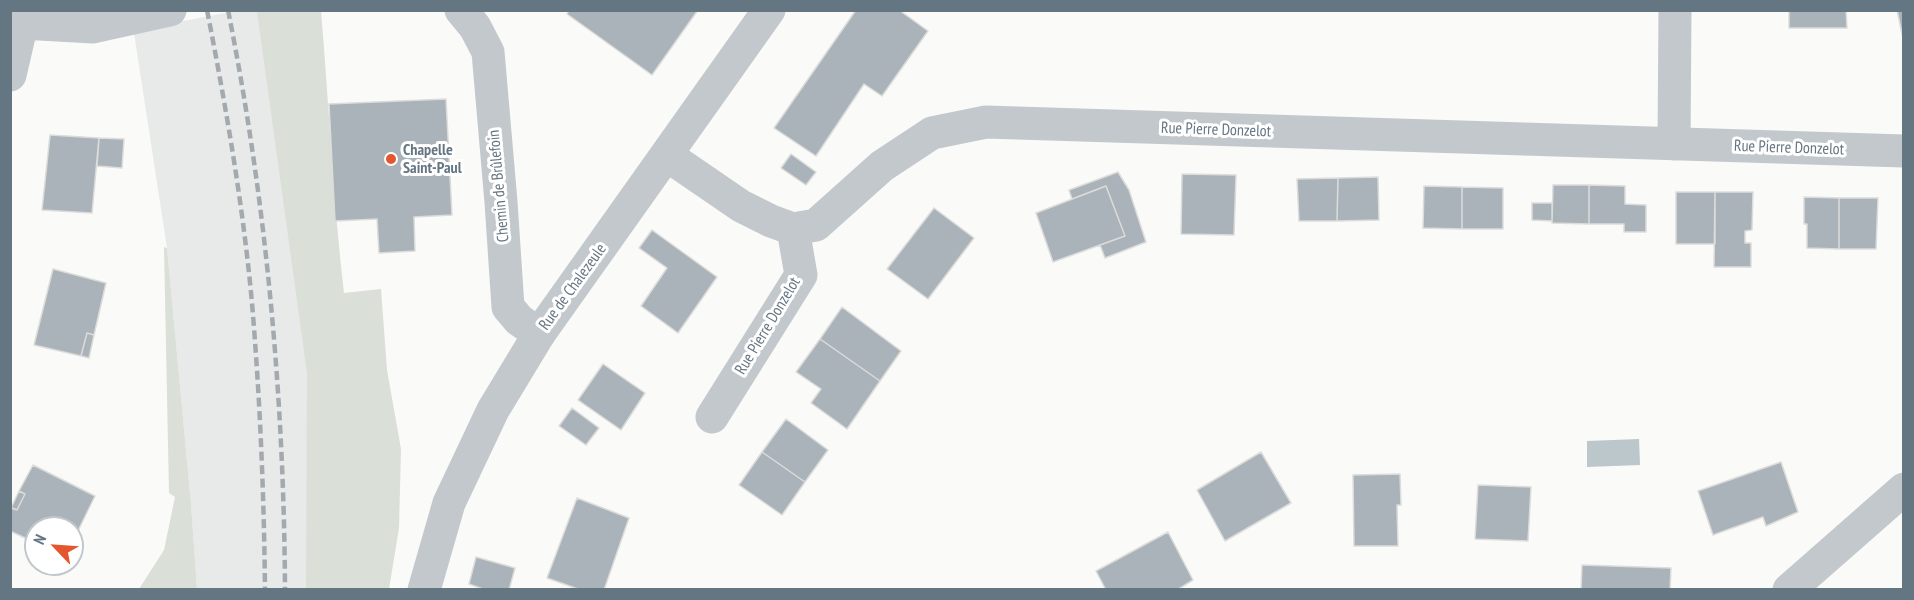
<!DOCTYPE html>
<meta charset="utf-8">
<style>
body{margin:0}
#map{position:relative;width:1914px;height:600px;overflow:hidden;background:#fafaf8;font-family:"PT Sans Narrow",sans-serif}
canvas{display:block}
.frame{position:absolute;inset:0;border:12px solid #657683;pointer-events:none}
.north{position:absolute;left:24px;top:516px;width:60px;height:60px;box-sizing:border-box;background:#fff;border:2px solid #c1c8cd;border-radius:50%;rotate:295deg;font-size:16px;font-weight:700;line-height:24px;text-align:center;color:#657683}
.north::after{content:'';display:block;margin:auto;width:21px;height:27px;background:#e4572e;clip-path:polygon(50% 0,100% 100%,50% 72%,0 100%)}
</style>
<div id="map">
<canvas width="1914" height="600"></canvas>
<div class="frame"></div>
<div class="north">N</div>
</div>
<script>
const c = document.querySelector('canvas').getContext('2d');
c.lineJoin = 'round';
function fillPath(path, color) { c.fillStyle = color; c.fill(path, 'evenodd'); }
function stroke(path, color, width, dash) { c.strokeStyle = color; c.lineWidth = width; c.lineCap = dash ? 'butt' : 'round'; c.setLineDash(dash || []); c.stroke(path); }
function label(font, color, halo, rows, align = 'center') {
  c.font = font + ' "PT Sans Narrow",sans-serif'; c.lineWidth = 6; c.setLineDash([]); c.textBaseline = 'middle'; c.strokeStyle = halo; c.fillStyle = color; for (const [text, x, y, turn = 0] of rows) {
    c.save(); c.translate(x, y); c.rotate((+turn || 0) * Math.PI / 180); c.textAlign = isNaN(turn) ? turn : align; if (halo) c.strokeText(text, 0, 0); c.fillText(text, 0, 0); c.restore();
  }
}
const built = new Path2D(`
 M 236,11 L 296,11 L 373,589 L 197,589 L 191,504 L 167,248 L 134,33 L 162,25 Z`);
const green = new Path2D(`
 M 261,10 L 321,11 C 329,105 333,199 344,293 L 381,289 L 387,370 L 401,449 L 399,528 L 389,589 L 306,589 L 307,373 L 257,11 Z
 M 164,247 L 167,248 L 191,504 L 197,589 L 139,589 L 164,550 L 175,497 L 169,493 Z`);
const water = new Path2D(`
 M 1639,439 L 1640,465 L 1587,467 L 1587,441 Z`);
const building = new Path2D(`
 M 569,10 L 698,10 L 652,75 L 567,14 Z
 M 856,10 L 899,10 L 928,31 L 882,96 L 864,84 L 816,156 L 774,128 Z
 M 1789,10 L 1846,10 L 1847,28 L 1789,28 Z
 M 1897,10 L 1904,10 L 1904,43 Z
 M 446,99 L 452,215 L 414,217 L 415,251 L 379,253 L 377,219 L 335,221 L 329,104 Z
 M 50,135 L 99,138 L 92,213 L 42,210 Z
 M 99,138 L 124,139 L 122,168 L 97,166 Z
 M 791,154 L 816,172 L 806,185 L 781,168 Z
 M 1118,172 L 1129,190 L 1146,242 L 1105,258 L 1100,245 L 1125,236 L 1106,186 L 1072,199 L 1069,190 Z
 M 1182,174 L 1236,175 L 1234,235 L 1181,234 Z
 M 1378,177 L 1379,220 L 1337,221 L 1338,178 Z
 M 1338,178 L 1337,221 L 1299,221 L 1297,179 Z
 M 1553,185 L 1589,185 L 1589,224 L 1552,223 Z
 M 1589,185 L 1625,186 L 1625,204 L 1646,205 L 1646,232 L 1624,232 L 1624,224 L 1589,224 Z
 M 1106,186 L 1125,236 L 1053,262 L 1036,213 Z
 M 1424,186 L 1462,187 L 1462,229 L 1423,228 Z
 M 1462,187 L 1503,188 L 1503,229 L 1462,229 Z
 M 1676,192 L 1715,192 L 1715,244 L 1676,244 Z
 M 1715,192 L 1753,192 L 1752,230 L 1745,231 L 1745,243 L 1751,243 L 1751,267 L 1714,267 Z
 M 1804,197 L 1839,198 L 1839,249 L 1807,248 L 1807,224 L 1804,224 Z
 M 1839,198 L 1878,198 L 1876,249 L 1839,249 Z
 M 1532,203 L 1552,203 L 1552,221 L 1532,220 Z
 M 934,208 L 974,238 L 928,299 L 887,269 Z
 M 652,230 L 717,277 L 678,333 L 641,306 L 667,268 L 639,248 Z
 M 53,269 L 106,283 L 94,335 L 87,333 L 81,356 L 34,345 Z
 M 842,307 L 901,351 L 880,381 L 820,339 Z
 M 87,333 L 94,335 L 89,358 L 81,356 Z
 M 820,339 L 880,381 L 847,429 L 811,403 L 821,389 L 796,372 Z
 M 603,364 L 645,393 L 621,430 L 578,400 Z
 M 572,408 L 599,428 L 586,445 L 559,426 Z
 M 786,419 L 828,450 L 805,482 L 762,452 Z
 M 762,452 L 805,482 L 782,515 L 739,485 Z
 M 1261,452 L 1291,503 L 1225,541 L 1197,490 Z
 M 1781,462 L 1798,512 L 1766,526 L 1763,517 L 1713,535 L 1698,491 Z
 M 33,465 L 95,496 L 72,543 L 72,528 L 36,528 L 36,543 L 10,531 L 10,507 L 17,510 L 25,494 L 19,491 Z
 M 1400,474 L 1401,505 L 1397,505 L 1398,546 L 1354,546 L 1353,475 Z
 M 1478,485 L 1531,487 L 1528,541 L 1475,539 Z
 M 19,491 L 25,494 L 17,510 L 11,508 Z
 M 577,498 L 629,518 L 604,590 L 581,590 L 547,578 Z
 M 1168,532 L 1193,580 L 1177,590 L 1106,590 L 1096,571 Z
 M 476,557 L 515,568 L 509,590 L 486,590 L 469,584 Z
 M 1582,565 L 1671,568 L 1670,590 L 1581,590 Z`);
const minor = new Path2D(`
 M 461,10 L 475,27 L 488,52 L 501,202 L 508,307 L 519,320 L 539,334
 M 22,23 L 93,27 L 170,10
 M 10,75 L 22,23 L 21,10
 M 1674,144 L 1675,10
 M 668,156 L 741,206 L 771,221 L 793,229 L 816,225 L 882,166 L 932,133 L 986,122 L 1904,151
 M 712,417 L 801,275 L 793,229
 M 1789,590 L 1904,489`);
const tertiary = new Path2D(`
 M 424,590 L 449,503 L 493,410 L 539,334 L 769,10`);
const rail = new Path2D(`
 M 207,10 C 226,107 243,205 252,303 C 260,398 264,494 265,590
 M 228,10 C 266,200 284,396 285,590`);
const markers = [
 [391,159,6,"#e4572e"]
];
const streetNames = [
 ["Rue Pierre Donzelot",1216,130,2],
 ["Rue Pierre Donzelot",1789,148,2],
 ["Chemin de Brûlefoin",499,186,-95],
 ["Rue de Chalezeule",573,287,-54],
 ["Rue Pierre Donzelot",768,326,-59]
];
const poiNames = [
 ["Chapelle",403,150],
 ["Saint-Paul",403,168]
];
fillPath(built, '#e8e9e9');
fillPath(green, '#dadfd7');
fillPath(water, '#bbc7cb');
fillPath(building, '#aab3b9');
stroke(building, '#dcdcda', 1.5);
stroke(minor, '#c3c8cc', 33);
stroke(tertiary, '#c3c8cc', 33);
stroke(rail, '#a2aab0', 4.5, [9, 4.5]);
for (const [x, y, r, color] of markers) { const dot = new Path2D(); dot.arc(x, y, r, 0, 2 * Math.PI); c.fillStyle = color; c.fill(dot); stroke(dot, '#fff', 2); }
label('16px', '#657683', '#fff', streetNames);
label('bold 16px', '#657683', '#fff', poiNames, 'left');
</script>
